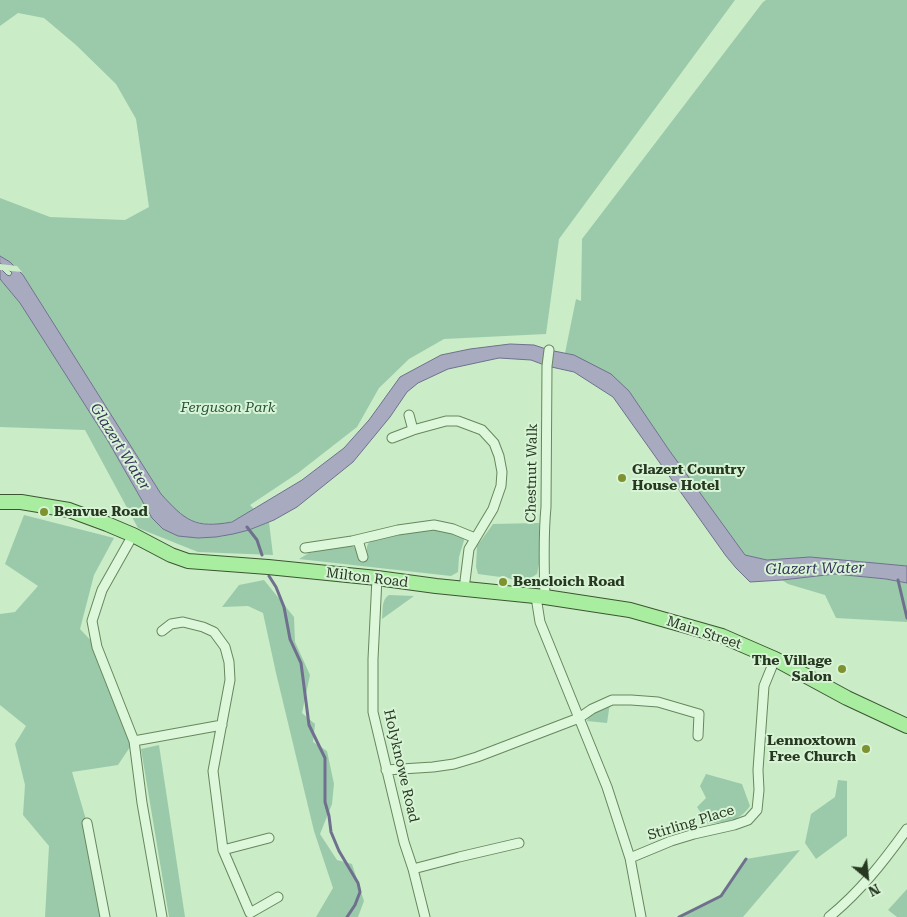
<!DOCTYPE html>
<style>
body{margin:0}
#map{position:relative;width:907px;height:917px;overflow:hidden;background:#caecc7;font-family:"Roboto Serif",serif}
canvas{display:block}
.north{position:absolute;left:842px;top:852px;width:50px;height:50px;-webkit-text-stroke:4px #d8f4d6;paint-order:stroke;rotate:152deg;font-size:14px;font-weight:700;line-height:20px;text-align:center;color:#273820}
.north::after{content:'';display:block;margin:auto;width:18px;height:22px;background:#273820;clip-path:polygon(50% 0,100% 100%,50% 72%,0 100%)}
</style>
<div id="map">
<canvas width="907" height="917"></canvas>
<div class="north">N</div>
</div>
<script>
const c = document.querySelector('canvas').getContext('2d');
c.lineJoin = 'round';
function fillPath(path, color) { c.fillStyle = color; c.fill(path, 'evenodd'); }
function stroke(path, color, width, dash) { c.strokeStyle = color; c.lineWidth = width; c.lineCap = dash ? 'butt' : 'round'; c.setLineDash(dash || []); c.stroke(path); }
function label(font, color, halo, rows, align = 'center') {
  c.font = font + ' "Roboto Serif",serif'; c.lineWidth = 4; c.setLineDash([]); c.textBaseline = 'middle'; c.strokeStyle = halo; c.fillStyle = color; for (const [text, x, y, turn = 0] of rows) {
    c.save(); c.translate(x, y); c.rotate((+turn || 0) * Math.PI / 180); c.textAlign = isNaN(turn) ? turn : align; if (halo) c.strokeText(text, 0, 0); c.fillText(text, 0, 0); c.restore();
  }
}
const green = new Path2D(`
 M 0,0 L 735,0 L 559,239 L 546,334 L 444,339 L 409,359 L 379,388 L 357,427 L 298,473 L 250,505 L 254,509 C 247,513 240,518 233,521 C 218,528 193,524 180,514 C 173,509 167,501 161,494 L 23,275 L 10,262 L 0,256 L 0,198 L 50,217 L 125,220 L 149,207 L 136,119 L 116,84 L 76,45 L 44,18 L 18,13 L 0,26 Z
 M 766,0 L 907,0 L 907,566 L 810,557 L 767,560 L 745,555 L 669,450 L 629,391 L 574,355 L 565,353 L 576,299 L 581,301 L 582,239 L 763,2 Z
 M 0,279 L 20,303 L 108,441 L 152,518 L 163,529 L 197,538 L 216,537 L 250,530 L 269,522 L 273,555 L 198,552 L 138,528 L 85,430 L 0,427 Z
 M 24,515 L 114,538 L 94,575 L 80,629 L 97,647 L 134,741 L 118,765 L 72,772 L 87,823 L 105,917 L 45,917 L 49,846 L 23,815 L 25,785 L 15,744 L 26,726 L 0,705 L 0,614 L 15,612 L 38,586 L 5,564 Z
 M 539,523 L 539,564 L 537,574 L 522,583 L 508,578 L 478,574 L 476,567 L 477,546 L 493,524 Z
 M 433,530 L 450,532 L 465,537 L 459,557 L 458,572 L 451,576 L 299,559 L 309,553 L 350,545 C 357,547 358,552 360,559 L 368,556 C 367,551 365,545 371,541 L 418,531 Z
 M 835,574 L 886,579 L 907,583 L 907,622 L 836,618 L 825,595 L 788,584 L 782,580 Z
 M 264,580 L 294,617 L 295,642 L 310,675 L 302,713 L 315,724 L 313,742 L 327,751 L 334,784 L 332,804 L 320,834 L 337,860 L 352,864 L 364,901 L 358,917 L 316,917 L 333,888 L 314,831 L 276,673 L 263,613 L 248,606 L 222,607 L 239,585 Z
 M 389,595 L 414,596 L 382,619 C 383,610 381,600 389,595 Z
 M 610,703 L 607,723 L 587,721 L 590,714 Z
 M 159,745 L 185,917 L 169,917 L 141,749 Z
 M 706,774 L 742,784 L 750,806 C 738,823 727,821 708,824 L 697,807 L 706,798 L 700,786 Z
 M 838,780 L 847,781 L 847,836 L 816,859 L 805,843 L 811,814 L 835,797 Z
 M 800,850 L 743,917 L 679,917 L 721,896 L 746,859 Z
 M 907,889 L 907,917 L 897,917 L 888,910 Z`);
const water = new Path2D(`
 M 0,256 L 10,262 L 23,275 L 161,494 C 185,520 194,529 232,522 L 302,480 L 344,448 L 369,420 L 400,377 L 441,355 L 470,349 L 510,344 L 534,345 L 549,350 L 574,355 L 611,374 L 629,391 L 669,450 L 745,555 L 767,560 L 810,557 L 907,566 L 907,583 L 886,579 L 835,574 L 782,580 L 750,582 L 736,568 L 726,556 L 613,397 L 574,372 L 547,366 L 531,360 L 499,358 L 448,369 L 418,383 L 407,392 L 390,417 L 353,462 L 297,507 L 274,520 L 249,530 L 233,534 L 216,537 L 198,538 L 178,536 L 163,529 L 152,518 L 108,441 L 20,303 L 0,279 L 0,268 L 7,275 L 10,276 L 12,273 L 10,271 L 0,263 Z`);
const pier = new Path2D(`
 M 0,264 L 17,266 L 22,272 L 0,270 Z`);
const stream = new Path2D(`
 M 247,527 L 257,540 L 262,555
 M 269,576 L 276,587 L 284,607 L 290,639 L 301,663 L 309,725 L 325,758 L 325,802 L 329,816 L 331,832 L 339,851 L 358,883 L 360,892 L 355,905 L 347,917
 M 898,580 L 907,618
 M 679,917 L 721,896 L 746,859`);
const street = new Path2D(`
 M 409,415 L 413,430
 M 392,438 L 413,430 L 446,421 L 458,421 L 482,430 L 494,443 L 499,456 L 502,472 L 501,486 L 493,509 L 469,549 L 464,589
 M 133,535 L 102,590 L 92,621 L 97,647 L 134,741 L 142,803 L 162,917
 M 358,540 L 363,557
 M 305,548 L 352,541 L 398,530 L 434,525 L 453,529 L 475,538
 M 377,578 L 373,659 L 373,712 L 404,842 L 413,869 L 425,917
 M 536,597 L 540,622 L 607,787 L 630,858 L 641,917
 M 545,597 C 544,567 543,537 546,507 L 547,366 L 549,350
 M 162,631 L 171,624 L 183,622 L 203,627 L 214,632 L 225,647 L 229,662 L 230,680 L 213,771 L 223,850 L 250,913 L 278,897
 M 134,741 L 222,725
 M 386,770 L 433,767 L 454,764 L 477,757 L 579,718 L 592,709 L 612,700 L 631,700 L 658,702 L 699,714 L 698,736
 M 87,823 L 105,917
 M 223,850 L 269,838
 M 630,858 L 671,841 L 694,834 L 734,825 L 748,820 L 757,810 L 759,790 L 758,770 L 764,686 L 775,659
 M 413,869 L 459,857 L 519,843
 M 829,917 C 860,892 884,861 907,829`);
const primary = new Path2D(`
 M 0,502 L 21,502 L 69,510 L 107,524 L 133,535 L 171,555 L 188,561 L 268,567 L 377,578 L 436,586 L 545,597 L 630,610 L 722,636 L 775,659 L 847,698 L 907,726`);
const markers = [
 [622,478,5,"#7e9230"],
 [44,512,5,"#7e9230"],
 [503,582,5,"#7e9230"],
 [842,669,5,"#7e9230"],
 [866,749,5,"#7e9230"]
];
const parkNames = [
 ["Ferguson Park",228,408]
];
const poiNames = [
 ["Glazert Country",632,470],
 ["House Hotel",632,486],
 ["Benvue Road",54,512],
 ["Bencloich Road",513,582],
 ["The Village",832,661,"right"],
 ["Salon",832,677,"right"],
 ["Lennoxtown",856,741,"right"],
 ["Free Church",856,757,"right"]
];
const streetNames = [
 ["Chestnut Walk",532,473,-89],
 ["Milton Road",367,578,7],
 ["Main Street",704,633,18],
 ["Holyknowe Road",401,766,77],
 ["Stirling Place",691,823,-17]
];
const waterNames = [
 ["Glazert Water",120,447,58],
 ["Glazert Water",815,569,-1]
];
fillPath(green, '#9bcaab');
fillPath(water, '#a8aac0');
stroke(water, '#6f708e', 1);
fillPath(pier, '#caecc7');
stroke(stream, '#6f708e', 3);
stroke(street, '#68875d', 11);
stroke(primary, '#3c5531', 16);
stroke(street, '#dcf7da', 9);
stroke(primary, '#a9eda1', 14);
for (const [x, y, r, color] of markers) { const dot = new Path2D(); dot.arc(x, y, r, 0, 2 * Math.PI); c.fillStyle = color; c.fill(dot); stroke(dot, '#d8f4d6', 2); }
label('italic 14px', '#28533c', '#d8f4d6', parkNames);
label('bold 14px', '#273820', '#d8f4d6', poiNames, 'left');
label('14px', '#273820', '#d8f4d6', streetNames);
label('italic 15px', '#363057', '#d8f4d6', waterNames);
</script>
